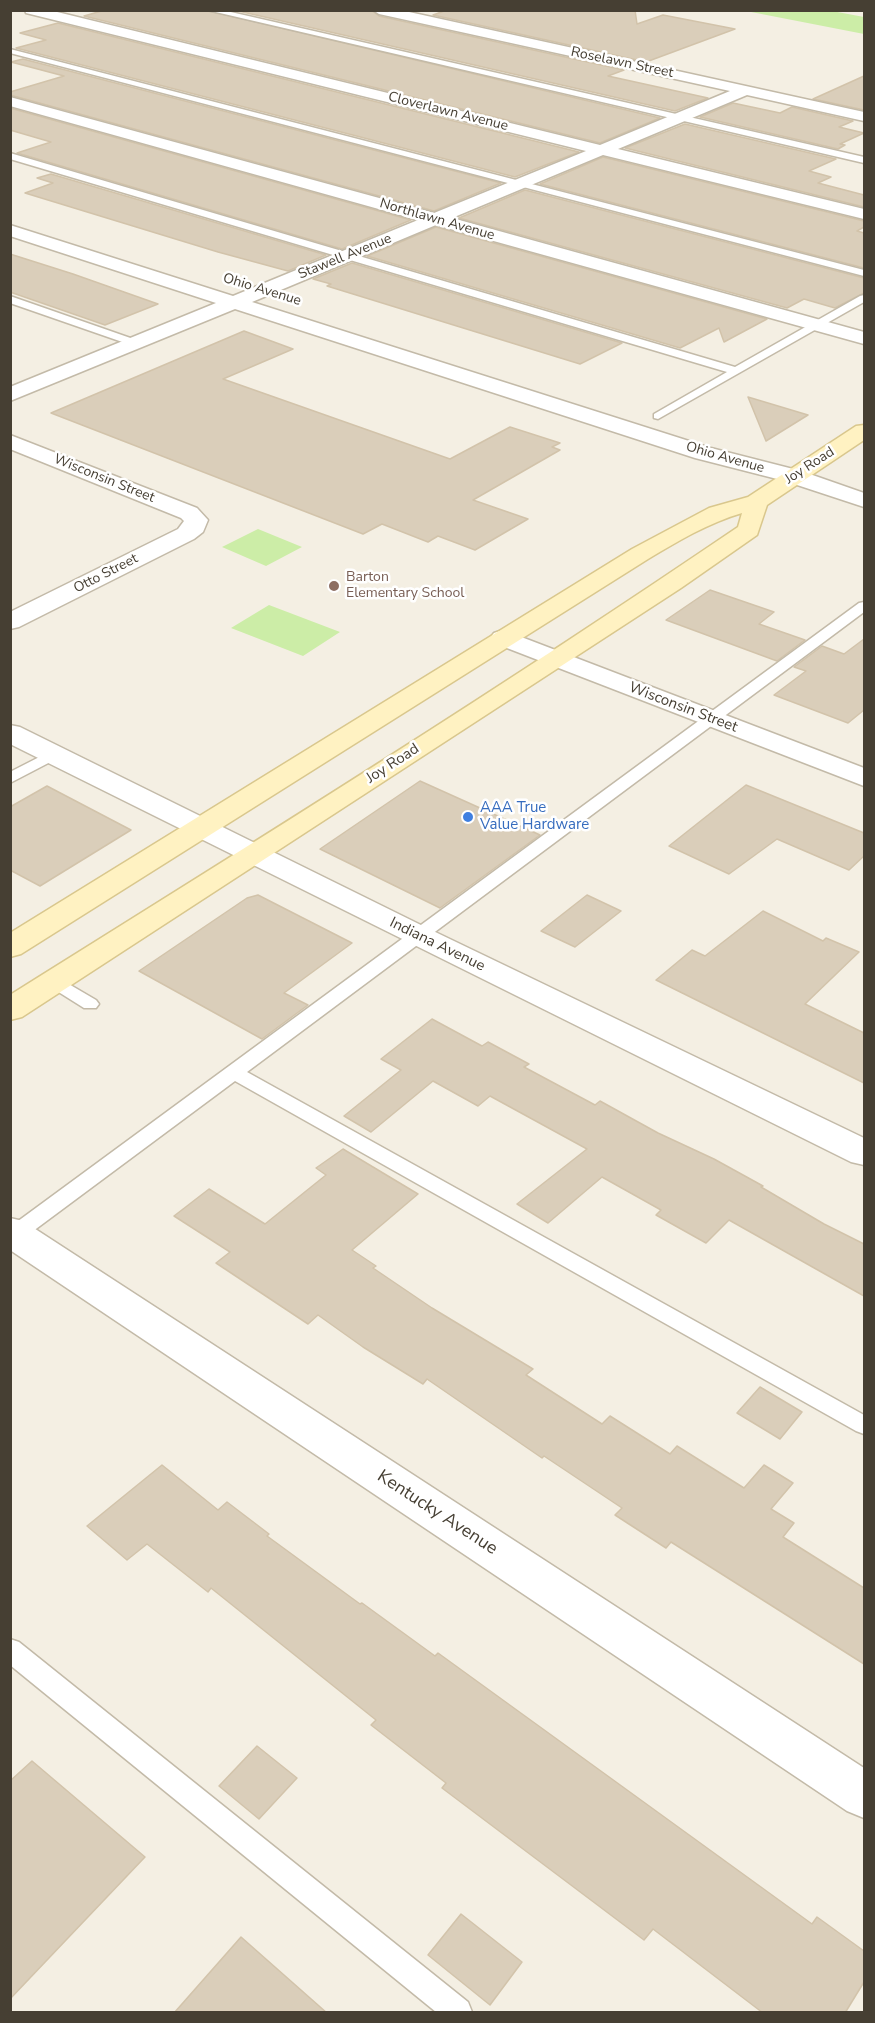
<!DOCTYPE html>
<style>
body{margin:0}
#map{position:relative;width:875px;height:2023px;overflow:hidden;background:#f4efe3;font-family:"Nunito Sans",sans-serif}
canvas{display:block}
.frame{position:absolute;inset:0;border:12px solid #463f33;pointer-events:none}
</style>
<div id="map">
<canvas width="875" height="2023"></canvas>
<div class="frame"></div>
</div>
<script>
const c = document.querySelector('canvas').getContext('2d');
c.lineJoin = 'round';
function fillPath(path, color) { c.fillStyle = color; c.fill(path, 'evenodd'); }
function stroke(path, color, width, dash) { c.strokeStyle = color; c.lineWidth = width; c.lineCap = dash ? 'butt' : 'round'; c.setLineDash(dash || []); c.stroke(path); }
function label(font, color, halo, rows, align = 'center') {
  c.font = font + ' "Nunito Sans",sans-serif'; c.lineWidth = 5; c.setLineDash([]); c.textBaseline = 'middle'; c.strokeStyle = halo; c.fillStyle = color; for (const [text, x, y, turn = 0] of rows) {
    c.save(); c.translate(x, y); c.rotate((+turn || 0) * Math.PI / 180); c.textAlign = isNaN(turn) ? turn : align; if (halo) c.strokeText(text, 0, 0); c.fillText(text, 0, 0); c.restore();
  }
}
const green = new Path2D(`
 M 746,11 L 832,11 L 864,17 L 864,34 Z
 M 258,529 L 302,547 L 266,566 L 222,547 Z
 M 269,605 L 340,632 L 303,656 L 231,628 Z`);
const building = new Path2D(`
 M 105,10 L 205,10 L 660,118 L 600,143 L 84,16 Z
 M 234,10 L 371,10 L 379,16 L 624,70 L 608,76 L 708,98 L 675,111 Z
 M 447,10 L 635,10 L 637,24 L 663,15 L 735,29 L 646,62 L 433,15 Z
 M 58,23 L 579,152 L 515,177 L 16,48 L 46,40 L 20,33 Z
 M 23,59 L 501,183 L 434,211 L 10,95 L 10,92 L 64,76 L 11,62 Z
 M 864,76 L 864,110 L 813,99 Z
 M 733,103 L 780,113 L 792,107 L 853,121 L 839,127 L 864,133 L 840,144 L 845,145 L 838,149 L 700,117 Z
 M 10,108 L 411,220 L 342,249 L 17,153 L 51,142 L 10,130 Z
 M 685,124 L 836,159 L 809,171 L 831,177 L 818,183 L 864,195 L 864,207 L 625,148 Z
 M 603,157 L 864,221 L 864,227 L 857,231 L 864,233 L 864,268 L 540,184 Z
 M 51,174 L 326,255 L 288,271 L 218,252 L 25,193 L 53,183 L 37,178 Z
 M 525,190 L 864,278 L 864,293 L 835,308 L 804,299 L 787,308 L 459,218 Z
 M 436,227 L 767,319 L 724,342 L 719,328 L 680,348 L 367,256 Z
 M 10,254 L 73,274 L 158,304 L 105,325 L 10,292 Z
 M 352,263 L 622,343 L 580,364 L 327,286 L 331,284 L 313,279 Z
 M 244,331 L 293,349 L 223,379 L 450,459 L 510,427 L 560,443 L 552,447 L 560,450 L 473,500 L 528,519 L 475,550 L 438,536 L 428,542 L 382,524 L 363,534 L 51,413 Z
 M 748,397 L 808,415 L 766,441 Z
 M 710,590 L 774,612 L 759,624 L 805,640 L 777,661 L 666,620 Z
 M 864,639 L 864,710 L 848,723 L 774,695 L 806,671 L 794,667 L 822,646 L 844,654 Z
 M 420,781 L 540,835 L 440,908 L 320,849 Z
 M 746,785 L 864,833 L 864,856 L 849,870 L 777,839 L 729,874 L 669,846 Z
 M 47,786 L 131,830 L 40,886 L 10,870 L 10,807 Z
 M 258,895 L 352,943 L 284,993 L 308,1005 L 262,1039 L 139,971 L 247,898 Z
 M 587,895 L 621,911 L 575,947 L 541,931 Z
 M 763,911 L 823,941 L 826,938 L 859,952 L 805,1004 L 864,1033 L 864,1083 L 656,980 L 692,950 L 705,956 Z
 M 432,1019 L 482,1046 L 488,1042 L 529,1064 L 524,1067 L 595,1105 L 600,1101 L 658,1133 L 714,1159 L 763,1186 L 761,1187 L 824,1224 L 864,1244 L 864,1296 L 729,1220 L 706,1243 L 656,1215 L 661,1210 L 602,1177 L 548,1223 L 517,1204 L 587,1149 L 490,1096 L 478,1106 L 433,1081 L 371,1132 L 344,1116 L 401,1070 L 381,1059 Z
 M 343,1149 L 418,1194 L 352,1250 L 376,1266 L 373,1268 L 432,1308 L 533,1369 L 526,1375 L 602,1424 L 610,1416 L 670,1454 L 677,1446 L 744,1488 L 764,1465 L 793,1483 L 771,1509 L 794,1523 L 783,1537 L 864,1588 L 864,1664 L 671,1542 L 666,1548 L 615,1515 L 622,1508 L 544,1456 L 542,1458 L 427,1379 L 423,1384 L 363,1347 L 318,1315 L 308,1324 L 216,1263 L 230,1252 L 174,1216 L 209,1189 L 265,1224 L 326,1175 L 316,1168 Z
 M 760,1387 L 802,1412 L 780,1439 L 737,1413 Z
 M 162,1465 L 218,1510 L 227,1502 L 269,1534 L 267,1536 L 360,1604 L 362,1603 L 435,1656 L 438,1653 L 812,1924 L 817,1917 L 864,1951 L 864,1982 L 845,2013 L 763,2013 L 653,1929 L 644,1940 L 442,1788 L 446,1783 L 371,1725 L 376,1720 L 211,1588 L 208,1592 L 147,1544 L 127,1560 L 87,1526 Z
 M 257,1746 L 297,1778 L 259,1819 L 219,1786 Z
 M 32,1761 L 145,1857 L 10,1999 L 10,1781 Z
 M 461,1914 L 522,1962 L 490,2005 L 428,1955 Z
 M 241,1937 L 327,2013 L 174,2013 Z`);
const lane = new Path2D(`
 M 207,10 L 222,10 L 864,157 L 864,163 Z
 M 10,49 L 864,270 L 864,276 L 10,53 Z
 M 10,153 L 735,367 L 860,296 L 864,295 L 864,302 L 658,419 L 654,418 L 654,414 L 727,372 L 10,159 Z
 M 10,296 L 139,341 L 140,343 L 139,345 L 131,345 L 10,303 Z
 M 864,602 L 864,612 L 247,1072 L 864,1415 L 864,1434 L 856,1431 L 235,1081 L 17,1243 L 10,1245 L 10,1227 L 859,603 Z
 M 53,750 L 58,752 L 61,755 L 58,758 L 10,783 L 10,772 Z
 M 55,976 L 96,1000 L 99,1004 L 96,1008 L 84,1008 L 49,986 L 46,982 L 49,978 Z
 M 10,1639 L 19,1642 L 468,2002 L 472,2012 L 436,2012 L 10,1665 Z`);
const street = new Path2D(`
 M 25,10 L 49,10 L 600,145 L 730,91 L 379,14 L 373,10 L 400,10 L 864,112 L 864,121 L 747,95 L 618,149 L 864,209 L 864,219 L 603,155 L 452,218 L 864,332 L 864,344 L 436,225 L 252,302 L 711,448 L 801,471 L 864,493 L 864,507 L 785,481 L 695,458 L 235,309 L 10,401 L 10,387 L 216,303 L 10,236 L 10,225 L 233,296 L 418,220 L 10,106 L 10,97 L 434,213 L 586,151 L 26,13 Z
 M 10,435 L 197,508 L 208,520 L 203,532 L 194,539 L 19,627 L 10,629 L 10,612 L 178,529 L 184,521 L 181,518 L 10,449 Z
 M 503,630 L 864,768 L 864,786 L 494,643 L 490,638 L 494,633 Z
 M 10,725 L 20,727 L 429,929 L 864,1138 L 864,1165 L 851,1162 L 10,744 Z
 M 10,1218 L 23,1221 L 864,1768 L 864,1818 L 847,1811 L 10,1250 Z`);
const secondary = new Path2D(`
 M 864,425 L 864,440 L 767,505 L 757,535 L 681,588 L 22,1017 L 10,1020 L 10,995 C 255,842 500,689 738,527 L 742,513 C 708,523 678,541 648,559 L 21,954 L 10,957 L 10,933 L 632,549 L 709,508 L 748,497 L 856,426 Z`);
const markers = [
 [334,586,6,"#8d6e63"],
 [468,817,6,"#3f7fe0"]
];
const farStreetnames = [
 ["Roselawn Street",622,63,12],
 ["Cloverlawn Avenue",448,112,14],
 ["Northlawn Avenue",437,220,16],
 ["Stawell Avenue",345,257,-22],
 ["Ohio Avenue",262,290,17],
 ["Ohio Avenue",725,458,16],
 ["Joy Road",810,466,-33],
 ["Wisconsin Street",104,479,22],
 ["Otto Street",106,574,-27]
];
const farEducationnames = [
 ["Barton",346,578],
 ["Elementary School",346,594]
];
const streetNames = [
 ["Wisconsin Street",683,708,21],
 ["Joy Road",393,764,-33],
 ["Indiana Avenue",437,945,26]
];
const shopNames = [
 ["AAA True",480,808],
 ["Value Hardware",480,825]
];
const nearStreetnames = [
 ["Kentucky Avenue",437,1513,33]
];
fillPath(green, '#cceda7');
fillPath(building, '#daceba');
stroke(building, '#d2c3aa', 1.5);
stroke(lane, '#c3baa8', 3);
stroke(street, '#c3baa8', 3);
stroke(secondary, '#d9c78d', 3);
fillPath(lane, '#fff');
fillPath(street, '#fff');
fillPath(secondary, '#fff2c2');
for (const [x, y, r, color] of markers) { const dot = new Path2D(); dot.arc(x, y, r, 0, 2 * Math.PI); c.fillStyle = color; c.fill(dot); stroke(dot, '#fff', 2); }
label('14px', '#463f33', '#fff', farStreetnames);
label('14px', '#785e54', '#fff', farEducationnames, 'left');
label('15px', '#463f33', '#fff', streetNames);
label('15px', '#366cbe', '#fff', shopNames, 'left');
label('18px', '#463f33', '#fff', nearStreetnames);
</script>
